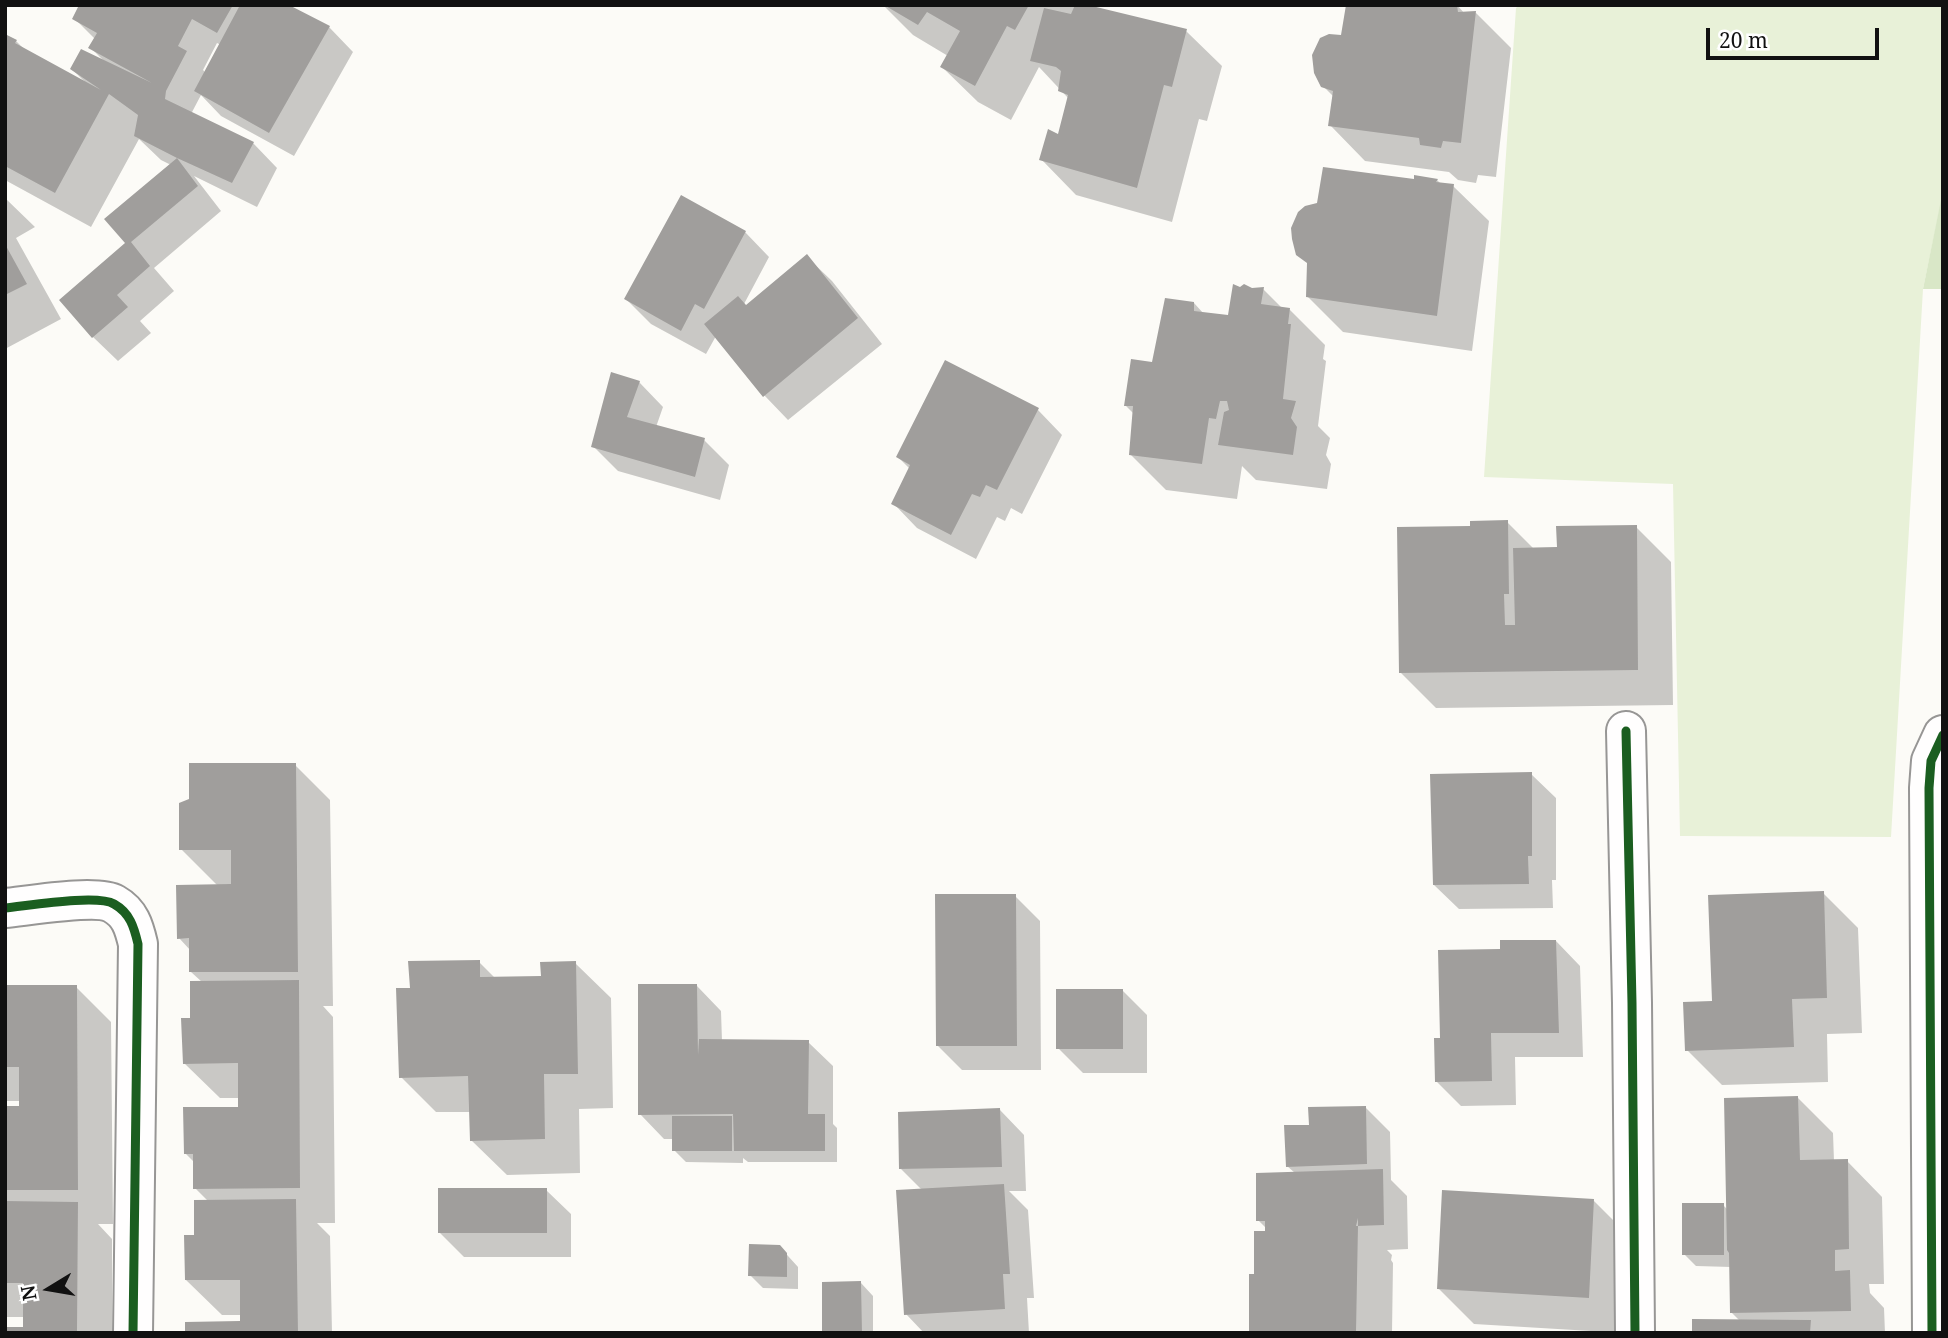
<!DOCTYPE html>
<style>
body{margin:0}
#map{position:relative;width:1948px;height:1338px;overflow:hidden;background:#fcfbf7;font-family:"Noto Serif",serif}
canvas{display:block}
.frame{position:absolute;inset:0;border:7px solid #111;pointer-events:none}
.north{position:absolute;left:14px;top:1254px;width:70px;height:70px;-webkit-text-stroke:5px #fff;paint-order:stroke;rotate:259deg;font-size:19px;font-weight:700;line-height:28px;text-align:center;color:#111}
.north::after{content:'';display:block;margin:auto;width:24px;height:32px;background:#111;clip-path:polygon(50% 0,100% 100%,50% 72%,0 100%)}
.scale{position:absolute;left:1706px;top:28px;width:173px;height:32px;box-sizing:border-box;border:4px solid #111;border-top:0;padding-left:9px;font-size:21px;line-height:24px;white-space:nowrap;color:#111;-webkit-text-stroke:5px #fff;paint-order:stroke}
</style>
<div id="map">
<canvas width="1948" height="1338"></canvas>
<div class="frame"></div>
<div class="north">N</div>
<div class="scale">20 m</div>
</div>
<script>
const c = document.querySelector('canvas').getContext('2d');
c.lineJoin = 'round';
function fillPath(path, color) { c.fillStyle = color; c.fill(path, 'evenodd'); }
function stroke(path, color, width, dash) { c.strokeStyle = color; c.lineWidth = width; c.lineCap = dash ? 'butt' : 'round'; c.setLineDash(dash || []); c.stroke(path); }
const green = new Path2D(`
 M 1519,5 L 1943,5 L 1943,193 L 1923,289 L 1891,837 L 1680,836 L 1673,484 L 1484,477 L 1516,8 Z`);
const forest = new Path2D(`
 M 1943,193 L 1943,289 L 1923,289 L 1942,195 Z`);
const shadow = new Path2D(`
 M 81,5 L 286,5 L 329,27 L 353,52 L 294,156 L 221,116 L 201,95 L 191,114 L 253,143 L 277,168 L 257,207 L 194,176 L 221,211 L 154,268 L 174,291 L 140,321 L 151,333 L 118,361 L 93,337 L 62,300 L 128,243 L 171,165 L 161,160 L 139,139 L 91,227 L 5,180 L 5,36 L 16,41 L 24,49 L 85,82 L 72,69 L 104,61 L 91,48 L 95,39 L 74,18 ZM 217,43 L 221,45 L 206,73 L 203,70 Z
 M 883,5 L 1083,5 L 1186,31 L 1222,66 L 1207,121 L 1199,119 L 1172,222 L 1076,195 L 1041,159 L 1059,137 L 1069,99 L 1039,67 L 1011,120 L 978,102 L 942,67 L 948,56 L 913,35 Z
 M 1457,5 L 1465,14 L 1476,13 L 1511,48 L 1496,177 L 1478,175 L 1476,183 L 1458,180 L 1449,172 L 1365,161 L 1330,125 L 1334,97 L 1323,86 L 1343,37 Z
 M 1437,180 L 1441,184 L 1453,186 L 1489,221 L 1472,351 L 1343,332 L 1307,296 L 1308,264 L 1416,181 Z
 M 5,198 L 35,227 L 16,238 L 61,319 L 5,349 Z
 M 745,232 L 769,257 L 744,304 L 746,306 L 807,257 L 832,281 L 882,344 L 788,420 L 764,395 L 716,336 L 706,354 L 651,324 L 626,299 Z
 M 1263,289 L 1282,308 L 1289,309 L 1325,345 L 1323,359 L 1326,361 L 1318,426 L 1330,438 L 1326,455 L 1331,464 L 1327,489 L 1256,480 L 1242,466 L 1237,499 L 1166,490 L 1131,455 L 1134,414 L 1126,406 L 1194,303 L 1204,314 L 1230,316 L 1252,290 Z
 M 639,382 L 663,407 L 656,427 L 704,440 L 729,465 L 720,500 L 618,471 L 593,446 Z
 M 1038,410 L 1062,435 L 1022,514 L 1011,508 L 1005,521 L 997,517 L 976,559 L 917,528 L 893,503 L 910,469 L 898,457 Z
 M 1507,522 L 1535,550 L 1559,549 L 1636,527 L 1671,562 L 1673,705 L 1436,708 L 1401,673 L 1472,528 Z
 M 295,765 L 330,800 L 333,1006 L 323,1006 L 333,1017 L 335,1223 L 317,1223 L 330,1236 L 332,1333 L 187,1333 L 242,1323 L 242,1315 L 222,1315 L 186,1280 L 196,1237 L 209,1202 L 195,1188 L 195,1163 L 185,1153 L 239,1108 L 240,1098 L 220,1098 L 184,1063 L 192,1020 L 202,982 L 191,972 L 191,951 L 179,938 L 218,886 L 181,849 Z
 M 1531,774 L 1556,798 L 1556,880 L 1552,880 L 1553,908 L 1459,909 L 1434,885 Z
 M 1823,893 L 1858,928 L 1862,1033 L 1827,1034 L 1828,1082 L 1722,1085 L 1687,1050 L 1713,1003 Z
 M 1015,896 L 1040,921 L 1041,1070 L 962,1070 L 937,1045 Z
 M 1556,941 L 1580,966 L 1583,1057 L 1515,1057 L 1516,1105 L 1461,1106 L 1436,1081 L 1442,1040 L 1501,951 Z
 M 479,962 L 496,979 L 543,978 L 575,963 L 611,998 L 613,1108 L 579,1109 L 580,1173 L 507,1175 L 471,1140 L 470,1112 L 436,1112 L 401,1077 L 411,990 Z
 M 697,986 L 721,1011 L 722,1041 L 808,1042 L 833,1066 L 833,1124 L 837,1128 L 837,1162 L 748,1162 L 743,1158 L 743,1163 L 686,1162 L 674,1150 L 674,1139 L 664,1139 L 640,1114 Z
 M 5,987 L 76,987 L 111,1022 L 113,1224 L 98,1224 L 112,1239 L 112,1333 L 5,1333 L 25,1329 L 25,1317 L 5,1317 L 5,1108 L 21,1108 L 21,1101 L 5,1101 Z
 M 1123,991 L 1147,1015 L 1147,1073 L 1083,1073 L 1058,1048 Z
 M 1798,1098 L 1833,1133 L 1834,1161 L 1847,1161 L 1882,1197 L 1884,1284 L 1869,1284 L 1870,1293 L 1884,1308 L 1885,1333 L 1694,1333 L 1740,1321 L 1732,1313 L 1731,1267 L 1696,1266 L 1684,1254 L 1723,1205 L 1728,1210 Z
 M 1366,1108 L 1390,1132 L 1391,1180 L 1407,1196 L 1408,1249 L 1387,1250 L 1392,1255 L 1391,1260 L 1393,1263 L 1392,1333 L 1251,1333 L 1256,1276 L 1267,1233 L 1267,1229 L 1258,1220 L 1295,1173 L 1287,1166 L 1310,1126 Z
 M 1000,1110 L 1024,1135 L 1026,1191 L 1009,1191 L 1028,1210 L 1034,1298 L 1027,1298 L 1029,1333 L 924,1333 L 906,1314 L 923,1191 L 901,1169 Z
 M 546,1190 L 571,1214 L 571,1257 L 464,1257 L 439,1232 Z
 M 1593,1200 L 1629,1236 L 1624,1333 L 1474,1324 L 1439,1289 Z
 M 779,1246 L 798,1267 L 798,1289 L 763,1288 L 750,1275 Z
 M 861,1283 L 873,1296 L 873,1333 L 824,1333 Z`);
const building = new Path2D(`
 M 79,5 L 233,5 L 217,33 L 192,19 L 178,46 L 187,51 L 166,91 L 165,99 L 254,142 L 232,183 L 177,158 L 198,186 L 131,242 L 150,266 L 117,295 L 128,307 L 92,338 L 59,300 L 125,243 L 104,219 L 177,158 L 134,136 L 138,115 L 109,94 L 55,193 L 5,166 L 5,34 L 17,40 L 15,43 L 101,90 L 70,69 L 81,49 L 152,83 L 88,48 L 97,33 L 72,19 Z
 M 240,5 L 289,5 L 330,26 L 269,133 L 194,91 Z
 M 884,5 L 1029,5 L 1015,30 L 1007,26 L 975,86 L 940,67 L 960,31 L 927,12 L 918,25 Z
 M 1075,5 L 1088,5 L 1187,29 L 1172,87 L 1164,85 L 1137,188 L 1039,160 L 1048,129 L 1058,134 L 1068,95 L 1058,91 L 1061,71 L 1056,67 L 1030,61 L 1044,8 L 1071,14 Z
 M 1346,5 L 1423,5 L 1438,7 L 1439,5 L 1457,5 L 1458,12 L 1476,11 L 1461,143 L 1443,141 L 1441,148 L 1420,145 L 1419,138 L 1328,126 L 1333,91 L 1321,87 L 1314,73 L 1312,55 L 1320,38 L 1329,34 L 1341,35 Z
 M 1323,167 L 1414,179 L 1414,175 L 1438,179 L 1436,182 L 1454,184 L 1437,316 L 1306,297 L 1307,263 L 1296,255 L 1292,239 L 1291,228 L 1298,212 L 1305,206 L 1317,203 Z
 M 681,195 L 746,231 L 704,309 L 695,304 L 681,331 L 624,299 Z
 M 5,244 L 27,284 L 5,295 Z
 M 807,254 L 858,318 L 763,397 L 704,324 L 738,296 L 746,305 Z
 M 1233,284 L 1240,287 L 1244,284 L 1252,288 L 1264,287 L 1261,304 L 1290,308 L 1288,324 L 1291,324 L 1283,399 L 1296,401 L 1291,418 L 1297,427 L 1293,455 L 1218,445 L 1224,412 L 1229,410 L 1227,401 L 1220,401 L 1216,419 L 1209,418 L 1202,464 L 1129,455 L 1133,406 L 1124,406 L 1131,359 L 1152,362 L 1165,298 L 1194,302 L 1194,311 L 1228,315 Z
 M 945,360 L 1039,408 L 997,490 L 986,485 L 980,497 L 972,494 L 951,535 L 891,504 L 910,465 L 896,457 Z
 M 611,372 L 640,381 L 627,417 L 705,438 L 695,477 L 591,447 Z
 M 1508,520 L 1509,594 L 1504,594 L 1505,625 L 1515,625 L 1513,548 L 1557,547 L 1556,526 L 1637,525 L 1638,670 L 1399,673 L 1397,527 L 1470,526 L 1470,521 Z
 M 189,763 L 296,763 L 298,972 L 189,972 L 189,938 L 177,939 L 176,885 L 231,884 L 231,850 L 179,850 L 179,803 L 189,799 Z
 M 1532,772 L 1532,856 L 1528,856 L 1529,884 L 1433,885 L 1430,774 Z
 M 1824,891 L 1827,998 L 1792,999 L 1794,1047 L 1685,1051 L 1683,1002 L 1712,1001 L 1708,895 Z
 M 935,894 L 1016,894 L 1017,1046 L 936,1046 Z
 M 1500,940 L 1556,940 L 1559,1033 L 1491,1033 L 1492,1081 L 1435,1082 L 1434,1038 L 1440,1038 L 1438,950 L 1500,949 Z
 M 480,960 L 480,977 L 541,976 L 540,962 L 576,961 L 578,1074 L 544,1074 L 545,1139 L 470,1141 L 468,1076 L 399,1078 L 396,988 L 410,988 L 408,961 Z
 M 299,980 L 300,1188 L 193,1189 L 193,1154 L 184,1154 L 183,1107 L 238,1107 L 238,1063 L 183,1064 L 181,1018 L 190,1018 L 190,981 Z
 M 638,984 L 697,984 L 698,1055 L 699,1039 L 809,1040 L 808,1114 L 825,1114 L 825,1151 L 734,1151 L 733,1114 L 638,1115 Z
 M 5,985 L 77,985 L 78,1190 L 5,1190 L 5,1106 L 19,1106 L 19,1067 L 5,1067 Z
 M 1056,989 L 1123,989 L 1123,1049 L 1056,1049 Z
 M 1798,1096 L 1800,1160 L 1848,1159 L 1849,1249 L 1835,1250 L 1835,1271 L 1850,1270 L 1851,1311 L 1730,1313 L 1729,1253 L 1727,1250 L 1724,1098 Z
 M 1366,1106 L 1367,1164 L 1286,1167 L 1284,1125 L 1309,1125 L 1308,1107 Z
 M 1000,1108 L 1002,1167 L 899,1169 L 898,1112 Z
 M 672,1116 L 732,1116 L 732,1151 L 672,1151 Z
 M 1383,1169 L 1384,1225 L 1358,1226 L 1358,1218 L 1356,1226 L 1358,1226 L 1356,1333 L 1249,1333 L 1249,1274 L 1254,1274 L 1254,1231 L 1265,1231 L 1265,1221 L 1256,1221 L 1256,1173 Z
 M 1004,1184 L 1010,1274 L 1003,1274 L 1005,1309 L 904,1315 L 896,1190 Z
 M 438,1188 L 547,1188 L 547,1233 L 438,1233 Z
 M 1442,1190 L 1594,1199 L 1589,1298 L 1437,1289 Z
 M 296,1199 L 298,1333 L 185,1333 L 185,1322 L 240,1321 L 240,1280 L 185,1280 L 184,1235 L 194,1235 L 194,1200 Z
 M 5,1201 L 78,1202 L 77,1333 L 5,1333 L 5,1327 L 23,1327 L 23,1283 L 5,1283 Z
 M 1682,1203 L 1724,1203 L 1724,1255 L 1682,1255 Z
 M 749,1244 L 780,1245 L 787,1253 L 787,1277 L 748,1276 Z
 M 861,1281 L 862,1333 L 822,1333 L 822,1282 Z
 M 1692,1319 L 1811,1320 L 1810,1333 L 1692,1333 Z`);
const street = new Path2D(`
 M 1626,731 L 1632,1003 L 1635,1333
 M 5,908 C 27,906 97,894 114,904 C 130,913 134,927 138,944 L 133,1333
 M 1932,1333 L 1929,788 L 1931,761 L 1943,735`);
const cycleway = new Path2D(`
 M 1626,731 L 1632,1003 L 1635,1333
 M 5,908 C 27,906 97,894 114,904 C 130,913 134,927 138,944 L 133,1333
 M 1932,1333 L 1929,788 L 1931,761 L 1943,735`);
fillPath(green, '#e8f1d8');
fillPath(forest, '#d9e7c7');
fillPath(shadow, '#0003');
fillPath(building, '#a09e9c');
stroke(street, '#979695', 42);
stroke(street, '#fffefe', 38);
stroke(cycleway, '#1b5e20', 9);
</script>
